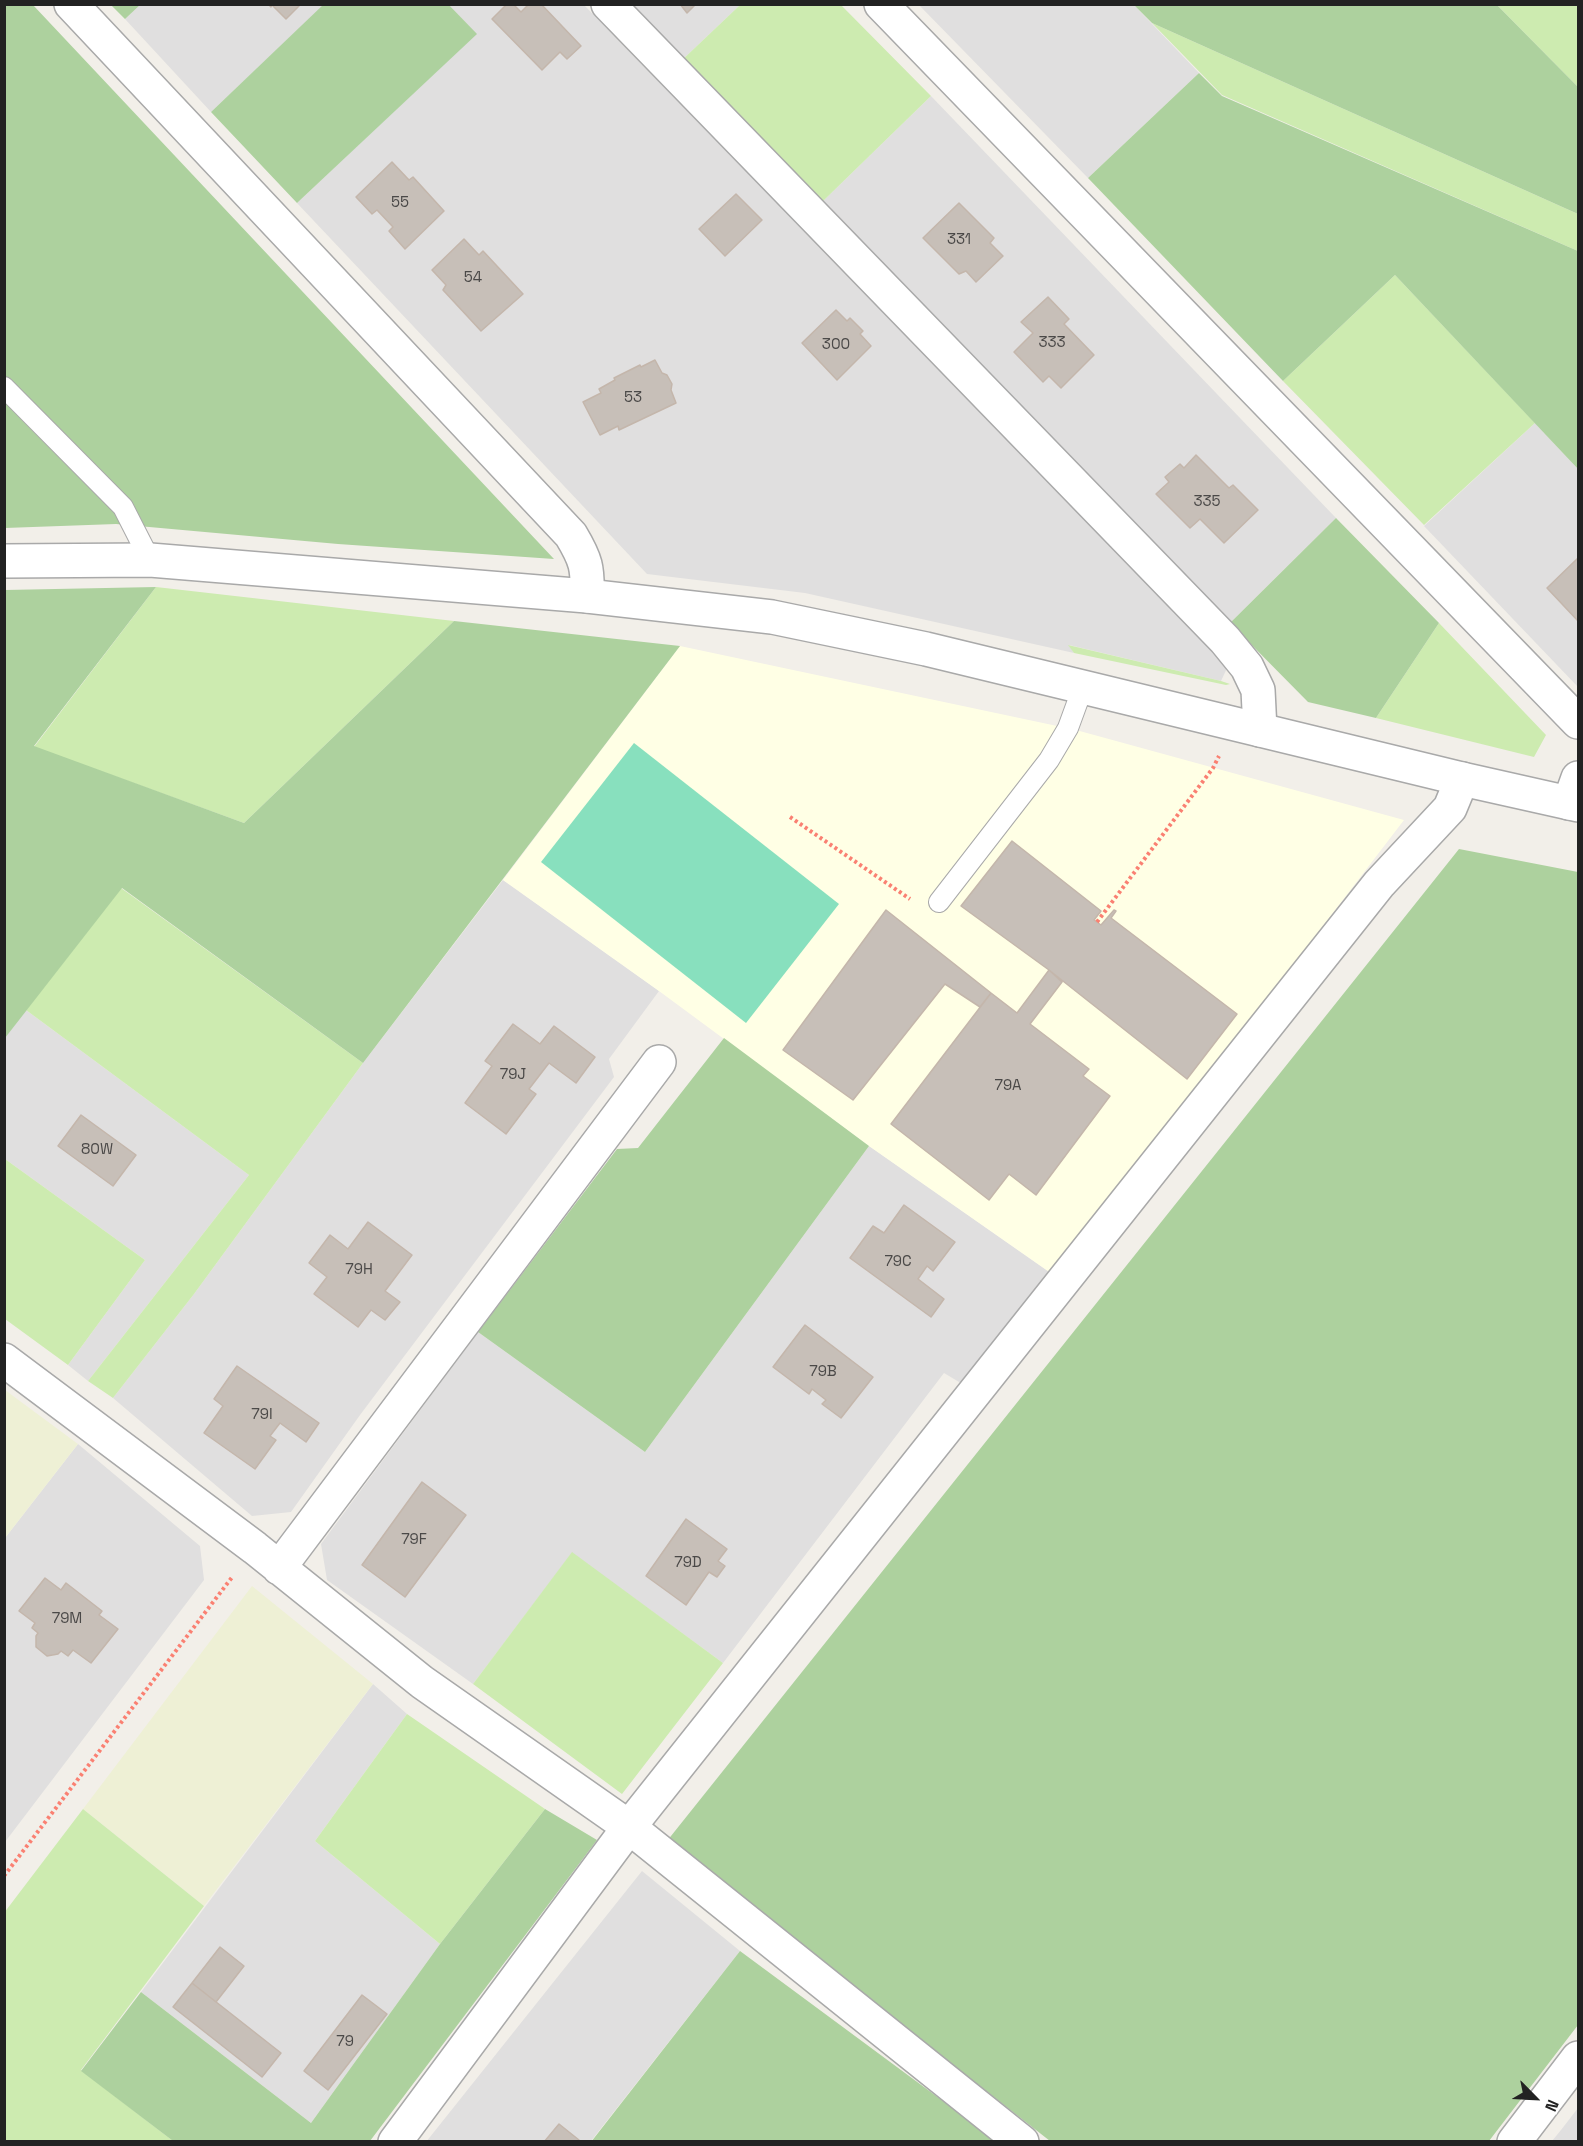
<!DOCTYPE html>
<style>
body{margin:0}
#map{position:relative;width:1583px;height:2146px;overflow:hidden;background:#f2efe9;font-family:"Space Grotesk",sans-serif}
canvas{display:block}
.frame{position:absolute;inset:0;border:6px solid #222;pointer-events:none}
.north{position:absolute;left:1505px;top:2068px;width:60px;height:60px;-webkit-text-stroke:4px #fff;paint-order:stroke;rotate:114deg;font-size:16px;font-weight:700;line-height:24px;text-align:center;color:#222}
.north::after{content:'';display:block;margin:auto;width:21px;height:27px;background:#222;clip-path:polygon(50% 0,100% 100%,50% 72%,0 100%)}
</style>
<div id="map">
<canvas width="1583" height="2146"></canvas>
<div class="frame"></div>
<div class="north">N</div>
</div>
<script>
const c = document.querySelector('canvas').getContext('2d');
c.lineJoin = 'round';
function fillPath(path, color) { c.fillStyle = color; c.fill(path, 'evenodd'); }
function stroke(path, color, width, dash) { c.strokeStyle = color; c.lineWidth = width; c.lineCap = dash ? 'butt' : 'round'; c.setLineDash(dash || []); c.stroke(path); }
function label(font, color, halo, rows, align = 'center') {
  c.font = font + ' "Space Grotesk",sans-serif'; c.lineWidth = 6; c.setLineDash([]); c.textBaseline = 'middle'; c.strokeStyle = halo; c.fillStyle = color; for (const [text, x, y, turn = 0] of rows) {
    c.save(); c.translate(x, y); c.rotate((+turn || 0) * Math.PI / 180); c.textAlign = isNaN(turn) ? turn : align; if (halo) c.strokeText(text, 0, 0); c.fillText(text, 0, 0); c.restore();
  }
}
const residential = new Path2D(`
 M 140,5 L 324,5 L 211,112 L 125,19 Z
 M 449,5 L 584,5 L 1228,666 L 1221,681 L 1069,645 L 1074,653 L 805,593 L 647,574 L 297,203 L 476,34 Z
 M 626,5 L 740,5 L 680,62 Z
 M 919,5 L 1134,5 L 1199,73 L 1088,178 Z
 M 931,96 L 1336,518 L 1230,623 L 820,204 Z
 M 1535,423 L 1578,469 L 1578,687 L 1424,526 Z
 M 503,880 L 659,991 L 609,1059 L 614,1077 L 360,1415 L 291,1512 L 252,1516 L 113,1398 L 194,1294 L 363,1063 Z
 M 26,1010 L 249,1175 L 88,1381 L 68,1365 L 145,1260 L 5,1159 L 4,1038 Z
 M 869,1146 L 1055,1276 L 969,1388 L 944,1373 L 723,1663 L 572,1553 L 473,1684 L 327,1580 L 321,1544 L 478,1332 L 645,1452 Z
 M 78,1444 L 200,1546 L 204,1580 L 5,1842 L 5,1538 Z
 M 373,1684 L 407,1714 L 315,1841 L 440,1944 L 311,2123 L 141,1992 Z
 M 642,1871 L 740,1951 L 591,2141 L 426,2142 Z
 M 1578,2108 L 1578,2141 L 1552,2141 L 1561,2130 Z`);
const education = new Path2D(`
 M 680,646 L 1076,730 L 1404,820 L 1055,1276 L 869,1146 L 659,991 L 503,880 Z`);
const farmland = new Path2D(`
 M 5,1390 L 78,1444 L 5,1538 Z
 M 252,1586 L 373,1684 L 204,1906 L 83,1809 Z`);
const grass = new Path2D(`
 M 740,5 L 841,5 L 931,96 L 820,204 L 680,62 Z
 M 1497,5 L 1578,5 L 1578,87 Z
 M 1152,23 L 1578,214 L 1578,251 L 1222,95 Z
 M 1395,275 L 1535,423 L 1424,525 L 1283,381 Z
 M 156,587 L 454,621 L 244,823 L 34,747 Z
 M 1439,623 L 1546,735 L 1534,757 L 1376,718 Z
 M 1068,645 L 1221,681 L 1230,684 L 1226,685 L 1074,653 Z
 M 121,888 L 363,1063 L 194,1294 L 113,1398 L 88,1381 L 249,1175 L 26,1010 Z
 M 5,1159 L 145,1260 L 68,1365 L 5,1319 Z
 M 572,1552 L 723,1663 L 622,1794 L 473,1684 Z
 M 407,1714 L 545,1809 L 440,1944 L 315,1841 Z
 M 83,1809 L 204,1906 L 81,2070 L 173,2141 L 5,2141 L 4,1913 Z`);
const forest = new Path2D(`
 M 324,4 L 449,5 L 477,34 L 297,203 L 211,112 Z
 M 4,5 L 33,5 L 554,559 L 338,544 L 116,524 L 5,528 Z
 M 111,5 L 140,5 L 125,19 Z
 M 1134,5 L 1497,5 L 1578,87 L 1578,214 L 1152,23 Z
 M 1199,73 L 1222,96 L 1578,251 L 1578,469 L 1395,275 L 1283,381 L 1088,178 Z
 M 1336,518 L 1439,623 L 1376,718 L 1308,702 L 1230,623 Z
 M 156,587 L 34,746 L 244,823 L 454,621 L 680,646 L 363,1063 L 122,888 L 5,1038 L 5,590 Z
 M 1459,849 L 1578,872 L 1578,2025 L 1489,2141 L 1050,2141 L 667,1841 Z
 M 724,1038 L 869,1146 L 645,1452 L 478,1332 L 617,1149 L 638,1148 Z
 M 545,1809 L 597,1840 L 370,2141 L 173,2141 L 81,2071 L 141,1992 L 311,2123 L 440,1944 Z
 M 740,1951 L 997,2141 L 591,2142 Z`);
const pitch = new Path2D(`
 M 634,743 L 839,904 L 746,1023 L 541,862 Z`);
const building = new Path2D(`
 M 268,4 L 301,4 L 286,19 L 272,5 L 271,7 Z
 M 507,4 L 513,4 L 521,12 L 529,4 L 541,4 L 581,46 L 567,59 L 560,52 L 542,70 L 492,19 Z
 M 680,4 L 696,4 L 687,13 Z
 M 392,162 L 409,180 L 413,177 L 444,211 L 405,249 L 389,231 L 393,227 L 377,210 L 372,214 L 356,197 Z
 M 736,194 L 762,220 L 725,256 L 699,229 Z
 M 959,203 L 994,238 L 990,243 L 1003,256 L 976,282 L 966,271 L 959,274 L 923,238 Z
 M 464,239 L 479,255 L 483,251 L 523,294 L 481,331 L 443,290 L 446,285 L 432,270 Z
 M 1048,297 L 1069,319 L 1064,324 L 1094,355 L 1061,388 L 1049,376 L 1043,382 L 1014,352 L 1033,333 L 1021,322 Z
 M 836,310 L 847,321 L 850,318 L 863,331 L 860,334 L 871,346 L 837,380 L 802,343 Z
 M 655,360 L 662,373 L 667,375 L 672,384 L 671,390 L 676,403 L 619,430 L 618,426 L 600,435 L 583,402 L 601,393 L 599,389 L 615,380 L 614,378 L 640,365 L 641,367 Z
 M 1196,455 L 1229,488 L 1233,485 L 1258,510 L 1224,543 L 1200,519 L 1190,528 L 1156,494 L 1169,482 L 1165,477 L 1180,464 L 1184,468 Z
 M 1578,558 L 1578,621 L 1547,588 Z
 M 1012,841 L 1101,911 L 1094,920 L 1101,925 L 1114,910 L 1116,911 L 1111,918 L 1237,1014 L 1187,1079 L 1049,970 L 961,906 Z
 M 886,910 L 991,993 L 980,1007 L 945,984 L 853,1100 L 783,1050 Z
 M 1049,970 L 1062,982 L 1030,1024 L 1089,1069 L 1083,1076 L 1110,1096 L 1036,1195 L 1009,1174 L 989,1200 L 891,1124 L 991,993 L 1017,1013 Z
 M 513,1024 L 540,1044 L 554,1026 L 595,1057 L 576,1083 L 549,1063 L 529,1089 L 536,1094 L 506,1134 L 465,1103 L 492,1066 L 485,1061 Z
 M 81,1115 L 136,1155 L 113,1186 L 58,1146 Z
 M 904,1205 L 955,1242 L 933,1271 L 927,1266 L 918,1279 L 944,1299 L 931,1317 L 850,1258 L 873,1226 L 884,1233 Z
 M 368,1222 L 412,1255 L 385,1291 L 400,1302 L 385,1320 L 371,1310 L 358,1327 L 314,1294 L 327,1277 L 309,1263 L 330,1235 L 348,1249 Z
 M 805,1325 L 873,1377 L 841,1418 L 822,1404 L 826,1400 L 812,1389 L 809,1394 L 773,1367 Z
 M 237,1366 L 319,1423 L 306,1442 L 280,1423 L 270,1436 L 276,1440 L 255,1469 L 204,1433 L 223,1406 L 214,1399 Z
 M 422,1482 L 466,1515 L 405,1597 L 362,1565 Z
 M 686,1519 L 727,1549 L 718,1561 L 725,1566 L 717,1577 L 709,1572 L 686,1605 L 646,1576 Z
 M 45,1578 L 61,1590 L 66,1583 L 102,1611 L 99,1615 L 118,1629 L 91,1663 L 73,1650 L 68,1656 L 61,1651 L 58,1654 L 47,1656 L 36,1647 L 36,1636 L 38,1633 L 32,1628 L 35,1623 L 19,1611 Z
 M 220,1947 L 244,1966 L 216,2002 L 192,1983 Z
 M 192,1983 L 281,2053 L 262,2077 L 173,2007 Z
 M 362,1995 L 387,2014 L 328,2090 L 304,2071 Z
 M 559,2124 L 579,2140 L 577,2142 L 544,2142 Z`);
const path = new Path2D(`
 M 790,817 L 910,899
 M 1097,922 L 1213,768 L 1219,756
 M 4,1876 L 233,1576`);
const service = new Path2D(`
 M 4,387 L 123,507 L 150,560
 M 939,902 L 1049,760 L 1068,728 L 1083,687`);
const minor = new Path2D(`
 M 71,4 L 571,535 C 586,560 588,568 587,596
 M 608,4 L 1225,640 L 1247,667 L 1258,690 L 1260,730
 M 881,4 L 1578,722
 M 1569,803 L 1578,778
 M 4,1360 L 255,1548 L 422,1682 L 629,1827 L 1022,2142
 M 279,1568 L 659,1062
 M 395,2142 L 629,1827 L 1379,884 L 1450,808 L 1462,779
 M 1514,2142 L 1578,2058`);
const tertiary = new Path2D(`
 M 4,561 L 150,560 L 587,596 L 772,617 L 926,649 L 1462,779 L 1578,805`);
const numberNames = [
 ["55",400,203],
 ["331",959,240],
 ["54",473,278],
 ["333",1052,343],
 ["300",836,345],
 ["53",633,398],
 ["335",1207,502],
 ["79J",513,1075],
 ["79A",1008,1086],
 ["80W",97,1150],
 ["79C",898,1262],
 ["79H",359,1270],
 ["79B",823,1372],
 ["79I",262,1415],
 ["79F",414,1540],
 ["79D",688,1563],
 ["79M",67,1619],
 ["79",345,2042]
];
fillPath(residential, '#e0dfdf');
fillPath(education, '#ffffe5');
fillPath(farmland, '#eef0d5');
fillPath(grass, '#cdebb0');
fillPath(forest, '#add19e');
fillPath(pitch, '#88e0be');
fillPath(building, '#c7bfb8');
stroke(building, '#c4b6ab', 1.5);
stroke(service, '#a9a9a9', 22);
stroke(minor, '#a9a9a9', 36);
stroke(tertiary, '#a9a9a9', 36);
stroke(path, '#fa8072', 4, [3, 3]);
stroke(service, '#fff', 20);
stroke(minor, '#fff', 33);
stroke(tertiary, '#fff', 33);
label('15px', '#4b4948', null, numberNames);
</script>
